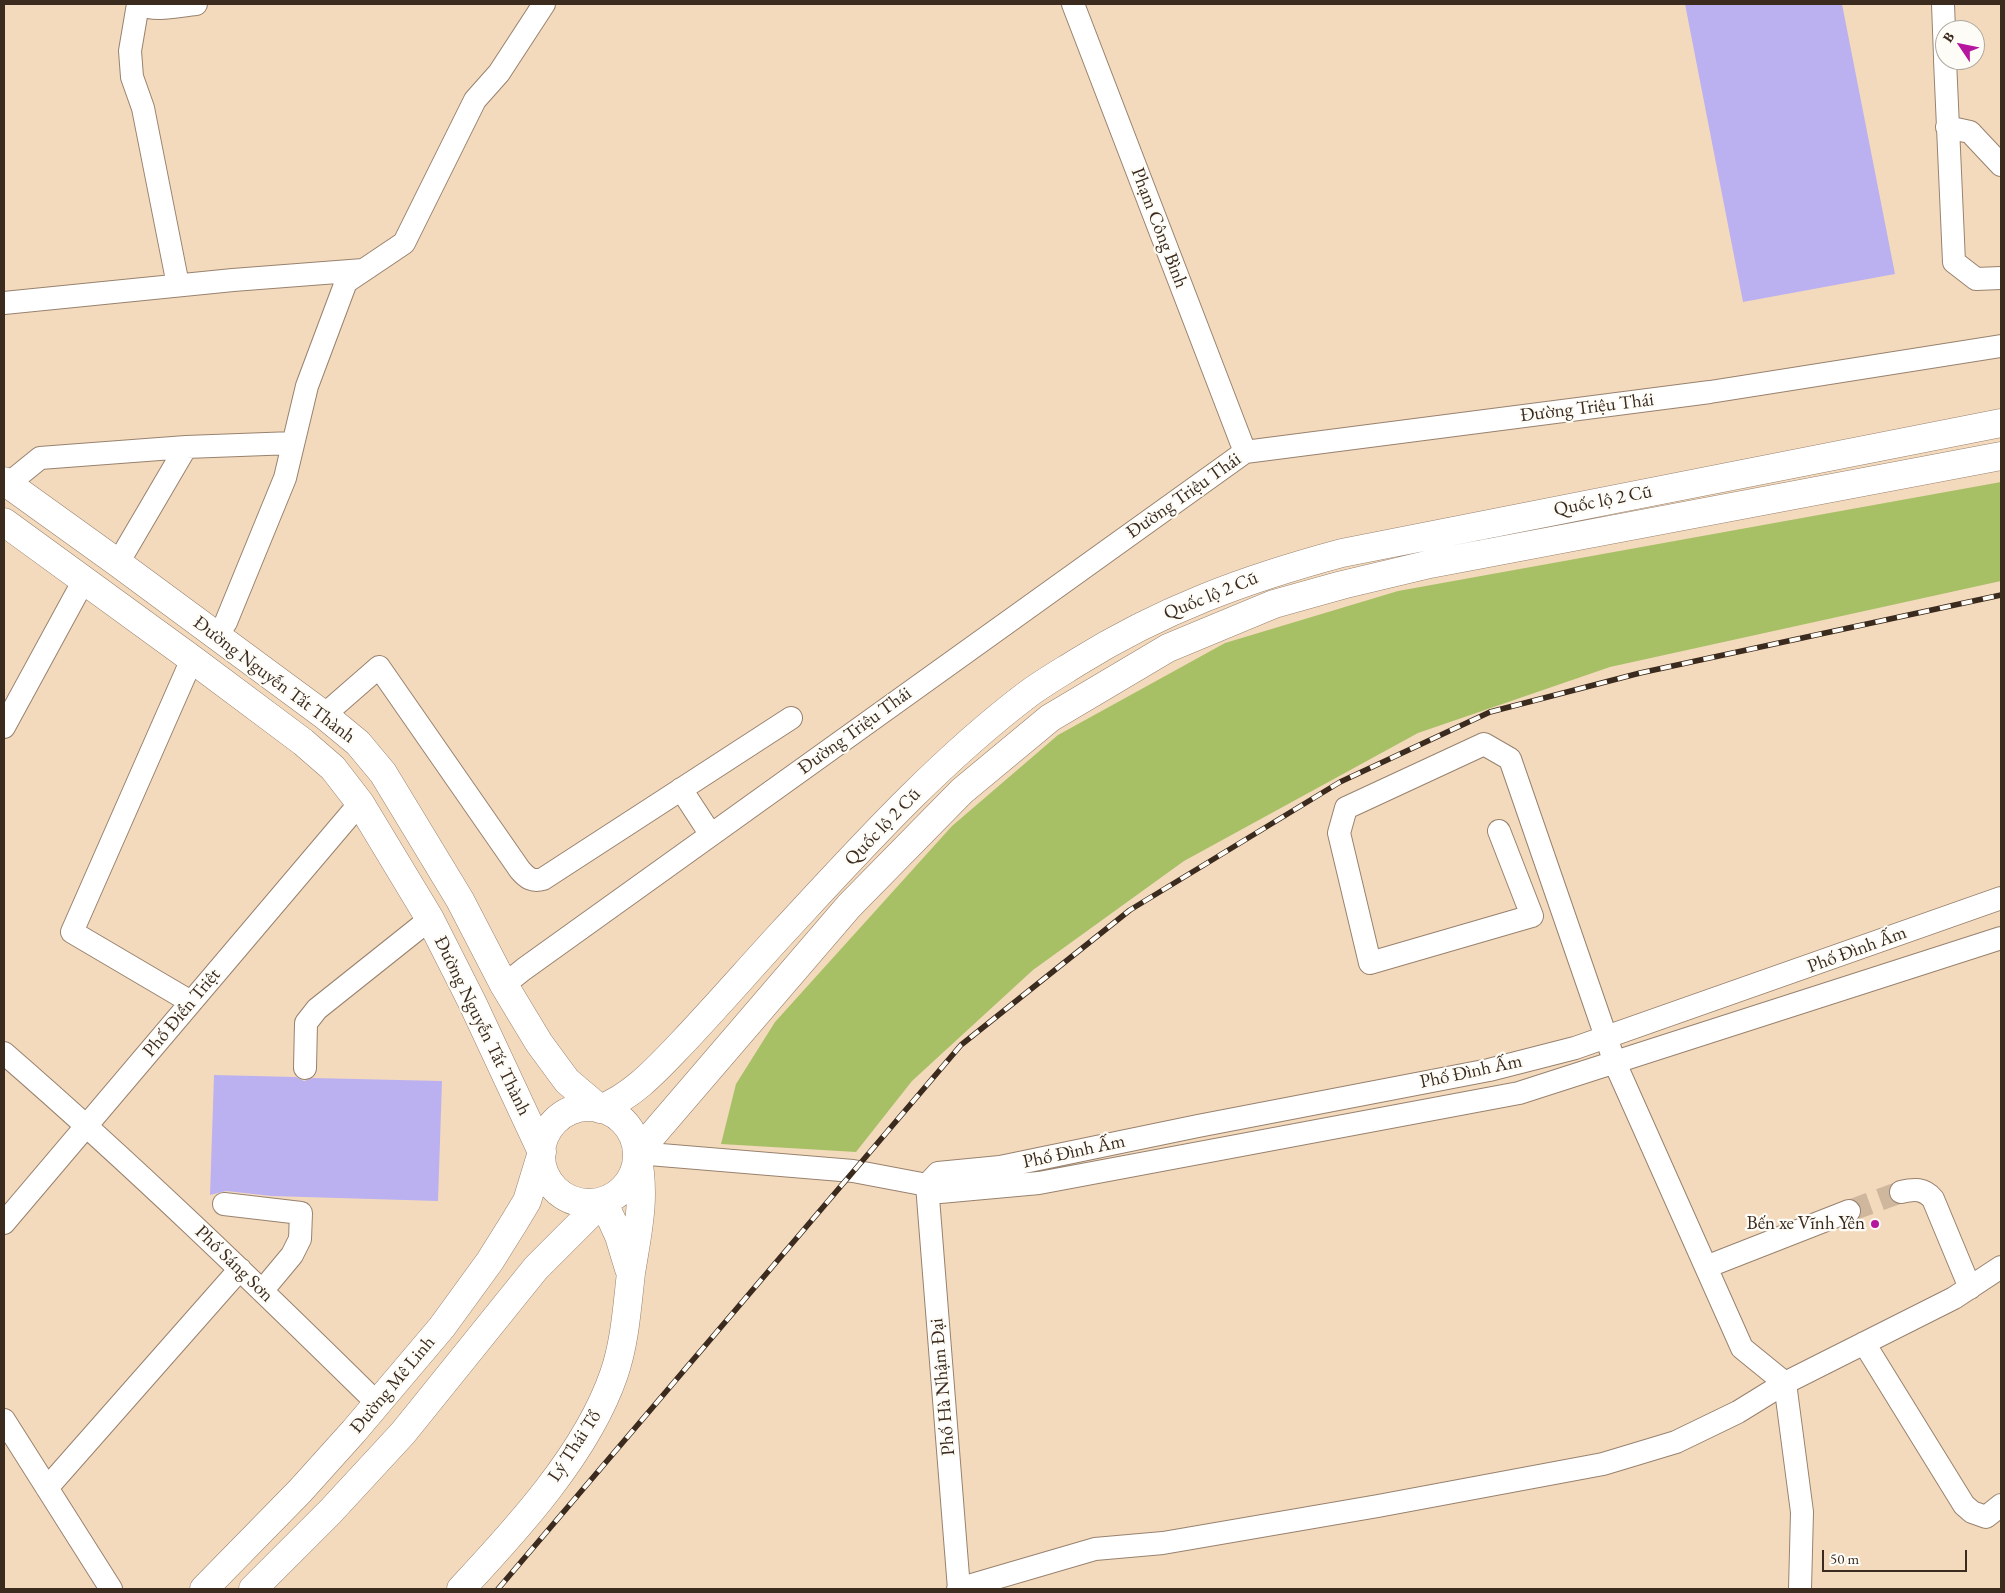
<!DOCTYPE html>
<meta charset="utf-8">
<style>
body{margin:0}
#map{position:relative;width:2005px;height:1593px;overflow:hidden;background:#f4dabd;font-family:"EB Garamond",serif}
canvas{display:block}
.frame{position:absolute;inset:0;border:5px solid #3b2a1e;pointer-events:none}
.north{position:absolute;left:1935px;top:20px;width:50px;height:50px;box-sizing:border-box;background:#fdfcf7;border:1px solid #afa8a0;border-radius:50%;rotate:304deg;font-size:14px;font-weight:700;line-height:20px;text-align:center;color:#3b2a1e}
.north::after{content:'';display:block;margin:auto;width:18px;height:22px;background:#b5179e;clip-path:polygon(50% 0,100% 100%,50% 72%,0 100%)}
.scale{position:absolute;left:1822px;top:1550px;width:145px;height:22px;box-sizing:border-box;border:2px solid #3b2a1e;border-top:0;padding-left:6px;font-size:15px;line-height:18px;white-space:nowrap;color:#3b2a1e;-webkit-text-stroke:4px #fdfcf7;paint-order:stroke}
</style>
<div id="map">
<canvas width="2005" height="1593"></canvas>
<div class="frame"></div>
<div class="north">B</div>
<div class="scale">50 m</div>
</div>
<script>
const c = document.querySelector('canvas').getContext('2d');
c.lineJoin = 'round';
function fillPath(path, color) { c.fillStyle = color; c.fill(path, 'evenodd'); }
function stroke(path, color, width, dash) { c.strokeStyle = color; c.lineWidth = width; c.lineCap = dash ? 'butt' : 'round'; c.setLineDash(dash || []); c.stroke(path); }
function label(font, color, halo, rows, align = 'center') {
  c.font = font + ' "EB Garamond",serif'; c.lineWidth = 4.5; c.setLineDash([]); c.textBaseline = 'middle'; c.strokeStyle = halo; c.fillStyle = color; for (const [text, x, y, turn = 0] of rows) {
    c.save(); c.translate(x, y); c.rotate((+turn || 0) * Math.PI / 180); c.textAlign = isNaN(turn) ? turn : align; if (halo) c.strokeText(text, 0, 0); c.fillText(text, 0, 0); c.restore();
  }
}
const green = new Path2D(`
 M 2001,482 L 2001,581 L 1610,667 L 1418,733 L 1184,861 L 1033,970 L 912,1081 L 856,1152 L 721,1144 L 736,1084 L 775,1022 L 952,826 L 1058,735 L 1225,643 L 1398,591 Z`);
const building = new Path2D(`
 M 1685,4 L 1842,4 L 1895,274 L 1743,302 Z
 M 214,1075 L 296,1077 L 304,1081 L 313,1078 L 442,1081 L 438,1201 L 271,1196 L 226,1191 L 210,1195 Z`);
const minorTunnel = new Path2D(`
 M 1849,1211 L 1901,1192`);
const minor = new Path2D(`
 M 138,4 L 130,51 L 132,77 L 143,108 L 178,285
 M 138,4 C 156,12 177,6 196,4
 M 1073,4 L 1245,452
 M 1943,4 L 1945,57
 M 1945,60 L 1954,262 L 1976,279 L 2001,278
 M 1947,127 L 1970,132 L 2001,165
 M 4,303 L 233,280 L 363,270
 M 186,447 L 293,443
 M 8,484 L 40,458 L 186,447 L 118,563
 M 217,636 L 226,622 L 285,478 L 307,386 L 346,282 L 404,243 L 475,100 L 499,73 L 544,4
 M 324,715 L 379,667 L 520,870 C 527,878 532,882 543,879 L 791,718
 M 4,727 L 84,580
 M 681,789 L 711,835
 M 1499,831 L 1532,916 L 1370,963 L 1339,833 L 1346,808 L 1484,744 L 1510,759 L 1615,1063 L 1742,1348 L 1785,1383 L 1802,1512 L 1800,1589
 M 504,985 L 524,969 L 1245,452 L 1710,392 L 2001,346
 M 191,1002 L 72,932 L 192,659
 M 4,1053 C 133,1165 256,1284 378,1404
 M 305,1068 L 306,1023 L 317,1009 L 430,919
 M 637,1153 L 853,1171 L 927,1185 L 940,1192 L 1039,1183 L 1519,1093 L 2001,938
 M 927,1185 L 938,1173 L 1000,1167 L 1198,1126 L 1489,1070 L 1575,1048 L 2001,898
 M 927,1185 L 959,1589
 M 1901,1192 C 1914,1189 1924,1188 1933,1199 L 1970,1288
 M 224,1204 L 301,1213 L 300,1239 L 292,1255 L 262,1291
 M 4,1223 L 360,803
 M 1706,1267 L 1849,1211
 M 1864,1343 L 1964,1505 L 1972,1512 L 1986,1517 L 2001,1505
 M 4,1420 L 111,1589
 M 47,1488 L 240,1269
 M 958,1589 L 1095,1549 L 1163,1543 L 1378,1506 L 1603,1464 L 1676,1442 L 1738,1412 L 1785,1383 L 1954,1298 L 2001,1267`);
const major = new Path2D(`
 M 4,481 L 118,563 L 324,715 L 358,743 L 383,773 L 460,900 L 504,985 L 539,1043 L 567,1081 L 600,1109 C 633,1096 657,1069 681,1044 C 716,1007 749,969 783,932 C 860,849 937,763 1028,694 C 1043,683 1060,673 1076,663 C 1161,610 1245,579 1342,553 L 2001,423
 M 4,522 L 192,659 L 303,742 L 333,768 L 360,803 L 430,919 L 472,1002 L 542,1152 L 527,1201 L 515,1221 L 490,1261 L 442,1327 L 354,1431 L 300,1491 L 204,1589
 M541 1155a48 48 0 1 1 96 0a48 48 0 1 1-96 0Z
 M 253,1589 L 330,1512 L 403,1433 L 536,1268 L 603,1201 L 619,1236 L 629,1269
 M 461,1589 C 517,1529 587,1453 614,1374 C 625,1342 627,1307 631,1273 C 638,1229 646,1198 637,1153 L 849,906 L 962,791 L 1050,718 L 1168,648 L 1274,604 L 1342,585 L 1430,564 L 2001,456`);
const rail = new Path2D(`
 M 498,1589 L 961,1045 L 1130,910 L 1340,782 L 1490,712 L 1640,673 L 2001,595`);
const markers = [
 [1875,1224,5,"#b5179e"]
];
const streetNames = [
 ["Phạm Công Bình",1159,228,69],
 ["Đường Triệu Thái",1587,408,-7],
 ["Đường Triệu Thái",1184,496,-35],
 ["Quốc lộ 2 Cũ",1603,501,-11],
 ["Quốc lộ 2 Cũ",1211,596,-22],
 ["Đường Nguyễn Tất Thành",274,680,37],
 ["Đường Triệu Thái",855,731,-36],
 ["Quốc lộ 2 Cũ",883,827,-46],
 ["Phố Đình Ấm",1857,950,-20],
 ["Phố Điển Triệt",182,1013,-50],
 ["Đường Nguyễn Tất Thành",482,1026,64],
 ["Phố Đình Ấm",1471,1072,-12],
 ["Phố Đình Ấm",1074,1152,-12],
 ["Phố Sáng Sơn",234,1264,44],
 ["Đường Mê Linh",393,1385,-50],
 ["Phố Hà Nhậm Đại",943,1387,-95],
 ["Lý Thái Tổ",575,1446,-57]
];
const poiNames = [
 ["Bến xe Vĩnh Yên",1865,1224]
];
fillPath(green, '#a7c066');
fillPath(building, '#bbb1f0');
stroke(minorTunnel, '#cfb79d', 22, [22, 11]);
stroke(minor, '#98826e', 24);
stroke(major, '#98826e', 29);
stroke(minor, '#fff', 22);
stroke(major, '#fff', 28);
stroke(rail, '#3b2a1e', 5.5);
stroke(rail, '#fdfcf7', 4, [11]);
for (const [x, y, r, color] of markers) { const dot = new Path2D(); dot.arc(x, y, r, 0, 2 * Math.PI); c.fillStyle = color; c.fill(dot); stroke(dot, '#fdfcf7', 2); }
label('19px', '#3b2a1e', '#fdfcf7', streetNames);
label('19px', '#3b2a1e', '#fdfcf7', poiNames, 'right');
</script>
